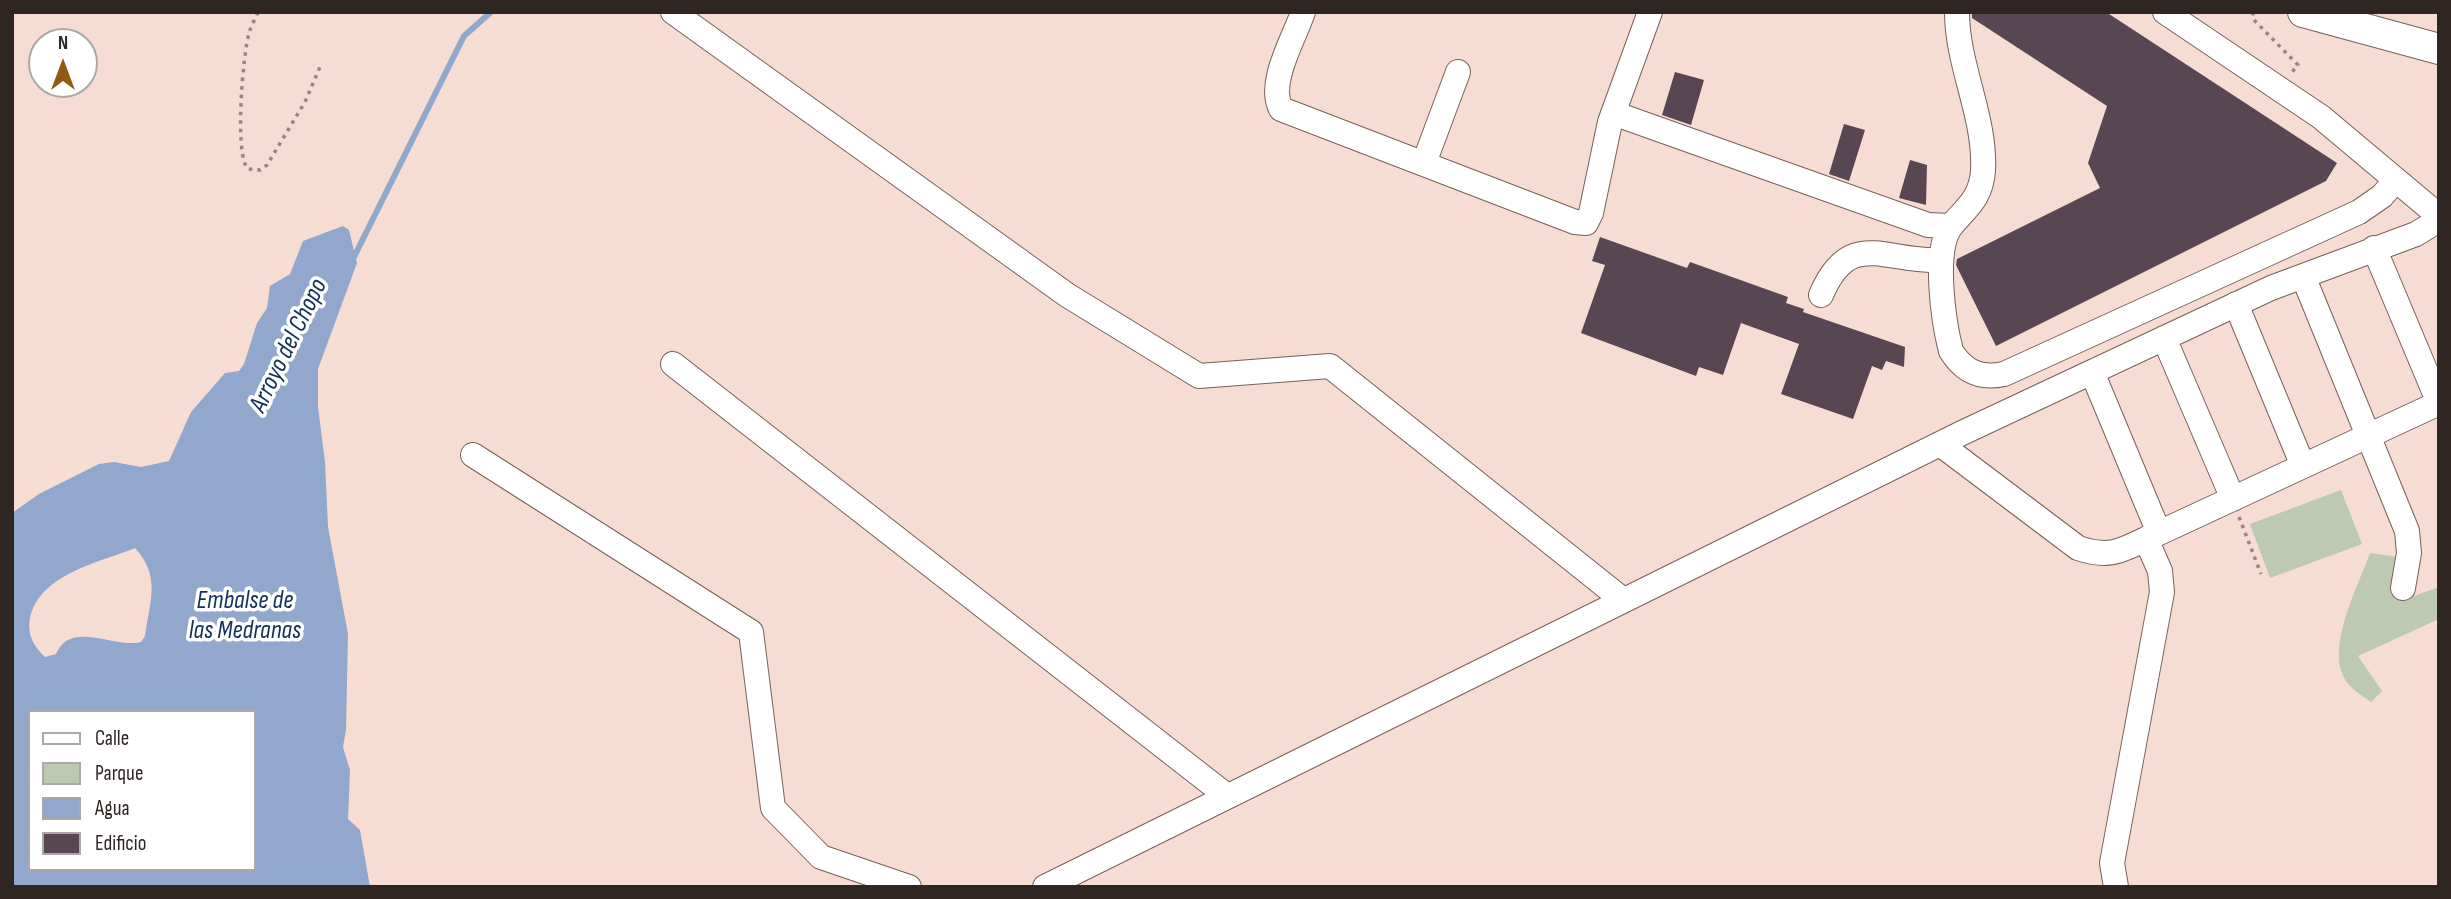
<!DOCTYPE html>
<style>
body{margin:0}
#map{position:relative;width:2451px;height:899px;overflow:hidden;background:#f7dcd3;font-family:"Sofia Sans Condensed",sans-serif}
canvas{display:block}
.frame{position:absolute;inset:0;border:14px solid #2f2522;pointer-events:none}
.legend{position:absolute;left:28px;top:710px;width:228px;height:161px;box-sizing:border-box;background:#fff;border:2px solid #aca8a7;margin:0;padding:9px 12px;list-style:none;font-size:21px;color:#2f2522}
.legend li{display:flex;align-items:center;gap:14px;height:35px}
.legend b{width:35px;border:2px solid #aca8a7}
.north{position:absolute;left:28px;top:28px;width:70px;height:70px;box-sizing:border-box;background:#fff;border:2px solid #aca8a7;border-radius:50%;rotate:0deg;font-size:19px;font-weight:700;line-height:28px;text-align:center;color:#2f2522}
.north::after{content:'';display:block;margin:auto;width:24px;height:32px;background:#915a11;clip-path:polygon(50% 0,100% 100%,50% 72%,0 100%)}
</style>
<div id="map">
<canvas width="2451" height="899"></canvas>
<div class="frame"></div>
<ul class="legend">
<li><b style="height:9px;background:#fff"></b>Calle</li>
<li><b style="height:19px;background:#bdc9b0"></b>Parque</li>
<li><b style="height:19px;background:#91a8cc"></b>Agua</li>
<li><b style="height:19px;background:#584653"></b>Edificio</li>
</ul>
<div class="north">N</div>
</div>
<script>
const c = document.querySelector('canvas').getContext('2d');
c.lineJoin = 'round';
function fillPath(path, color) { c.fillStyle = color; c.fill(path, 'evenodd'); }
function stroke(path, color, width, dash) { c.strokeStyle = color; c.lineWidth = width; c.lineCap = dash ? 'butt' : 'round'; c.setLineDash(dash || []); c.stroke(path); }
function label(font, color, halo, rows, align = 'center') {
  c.font = font + ' "Sofia Sans Condensed",sans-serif'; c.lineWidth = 7; c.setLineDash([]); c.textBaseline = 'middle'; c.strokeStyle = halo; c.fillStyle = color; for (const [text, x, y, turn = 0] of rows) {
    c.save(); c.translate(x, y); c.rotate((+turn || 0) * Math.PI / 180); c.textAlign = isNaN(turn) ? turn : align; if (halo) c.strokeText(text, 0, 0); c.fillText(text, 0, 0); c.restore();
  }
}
const green = new Path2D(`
 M 2341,490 L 2362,544 L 2270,578 L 2250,524 Z
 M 2370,553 L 2398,557 L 2390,592 L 2408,598 L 2439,587 L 2439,619 L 2358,656 L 2382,691 L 2371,702 C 2361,695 2349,688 2343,676 C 2328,643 2358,586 2370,553 Z`);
const water = new Path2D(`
 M 343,226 L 349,230 L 357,263 L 318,369 L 318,407 L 325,462 L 328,527 L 348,634 L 346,730 L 343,747 L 350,770 L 348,819 L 360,830 L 370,887 L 12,887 L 12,513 L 39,494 L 99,464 L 114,462 L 141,467 L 169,461 L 191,412 L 225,373 L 239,371 L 244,364 L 257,323 L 267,308 L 270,286 L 290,274 L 303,241 ZM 135,548 C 161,576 150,601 145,636 L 141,642 C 116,649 70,619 56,654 L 45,657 C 33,646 27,634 30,618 C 40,574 98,563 135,548 ZM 30,712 L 254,712 L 254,869 L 30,869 Z`);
const stream = new Path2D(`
 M 353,259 L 464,36 L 491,12`);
const building = new Path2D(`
 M 1972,12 L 2106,12 L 2337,163 L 2326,181 L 1996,346 L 1956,265 L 1957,259 L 2100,188 L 2088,163 L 2107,106 L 1972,18 Z
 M 1675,72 L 1704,80 L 1691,125 L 1662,115 Z
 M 1844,124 L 1865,130 L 1849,181 L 1829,174 Z
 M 1910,160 L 1927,165 L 1926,205 L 1899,198 Z
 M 1600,237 L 1687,268 L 1690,262 L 1788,297 L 1786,303 L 1804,309 L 1803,312 L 1905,347 L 1904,367 L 1886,361 L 1882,370 L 1872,366 L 1853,419 L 1781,394 L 1799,344 L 1741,323 L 1723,375 L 1699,367 L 1696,376 L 1581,333 L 1605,265 L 1592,261 Z`);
const path = new Path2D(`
 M 258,12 C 255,19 251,26 249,33 C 243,54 234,155 248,169 L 260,170 L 267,165 L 305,102 L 320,67
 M 2253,12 L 2253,19 L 2298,65 L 2292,72
 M 2239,517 L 2261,574`);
const minor = new Path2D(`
 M 673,12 L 1067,295 L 1199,376 L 1330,366 L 1623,600
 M 1303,12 C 1294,39 1267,83 1281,109 L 1575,222 L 1586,223 L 1591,213 L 1610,122 L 1650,12
 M 1957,12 C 1957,66 1986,117 1983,171 C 1981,198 1967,207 1952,225 C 1932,248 1944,324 1951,351 C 1964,372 1981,379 2004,374 L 2359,212 L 2382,196 L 2396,180
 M 2165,12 L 2321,117 L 2439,216
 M 1613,113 L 1928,225 L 1950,226
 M 1424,163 L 1458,72
 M 2374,248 L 2439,403
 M 2303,276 L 2407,531 L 2409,553 L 2403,588
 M 1821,295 C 1850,227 1886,263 1940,260
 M 2236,304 L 2303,466
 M 2164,338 L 2233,499
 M 673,364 L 1227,796
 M 2092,372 L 2159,533
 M 1940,444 L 2078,548 C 2108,558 2119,552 2146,539
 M 473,455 L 751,632 L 773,808 L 821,857 L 909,887
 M 1045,887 L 1962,433 L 2271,288 L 2416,234 L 2439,220
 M 2116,887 L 2112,863 L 2162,592 L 2160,571 L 2146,539 L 2439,403`);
const major = new Path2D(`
 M 2303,12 L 2439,49`);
const waterNames = [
 ["Arroyo del Chopo",289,346,-64],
 ["Embalse de",245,601],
 ["las Medranas",245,631]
];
fillPath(green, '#bdc9b0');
fillPath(water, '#91a8cc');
stroke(stream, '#91a8cc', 6);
fillPath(building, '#584653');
stroke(minor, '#776058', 26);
stroke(major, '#776058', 32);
stroke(path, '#98857f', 3.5, [3.5, 5]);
stroke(minor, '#fff', 24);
stroke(major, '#fff', 30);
label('italic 26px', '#132f5d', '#fff', waterNames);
</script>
